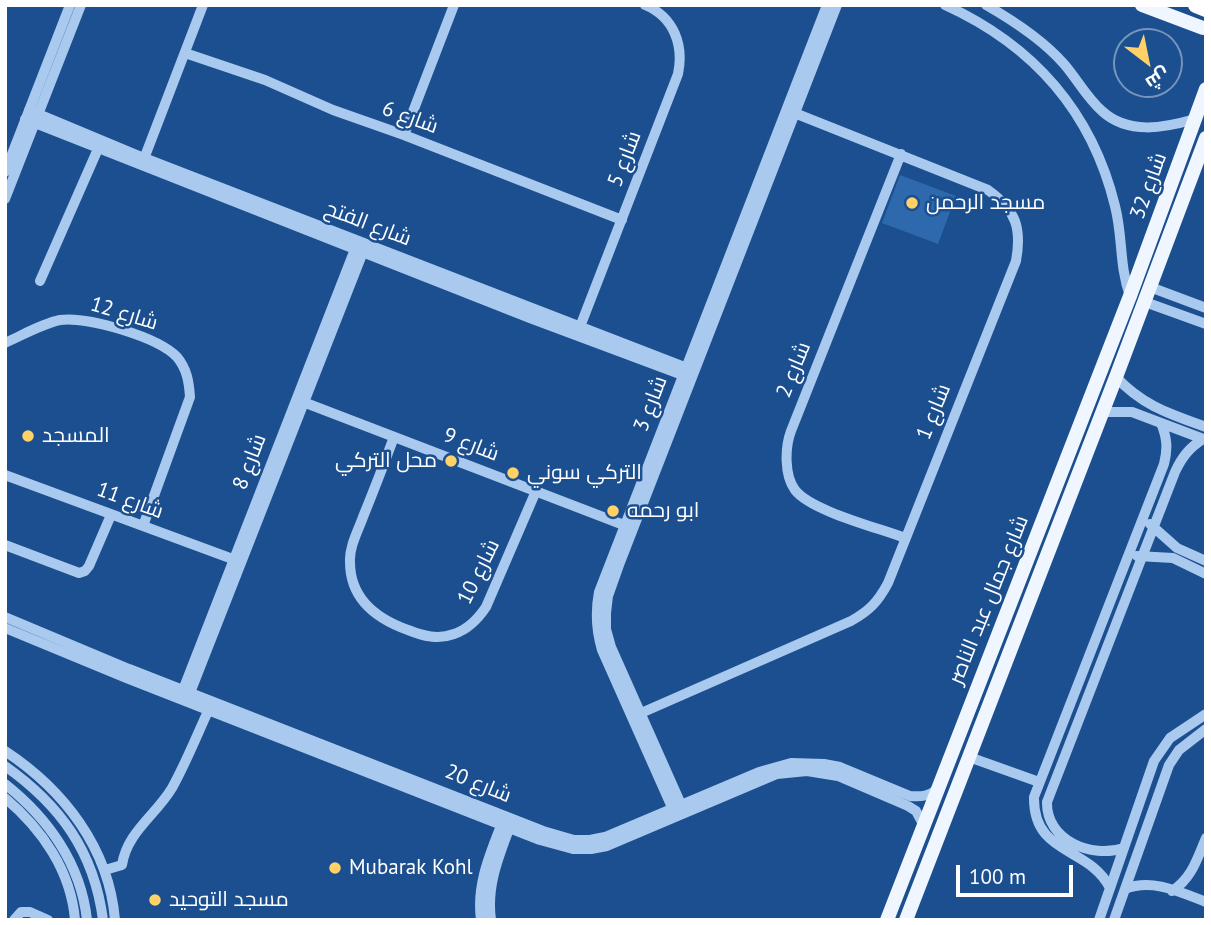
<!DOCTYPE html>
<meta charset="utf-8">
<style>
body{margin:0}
#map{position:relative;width:1211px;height:925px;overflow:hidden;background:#1b4f8f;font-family:"PT Sans",Cairo,sans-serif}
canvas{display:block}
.frame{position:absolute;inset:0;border:7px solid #fff;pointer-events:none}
.north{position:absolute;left:1113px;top:28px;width:70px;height:70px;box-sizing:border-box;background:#1b4f8f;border:2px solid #7695bc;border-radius:50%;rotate:148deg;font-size:19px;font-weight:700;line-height:28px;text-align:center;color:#fff}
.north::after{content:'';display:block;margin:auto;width:24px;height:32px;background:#ffd166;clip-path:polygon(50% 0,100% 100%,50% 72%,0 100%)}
.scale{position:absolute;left:956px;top:865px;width:117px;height:32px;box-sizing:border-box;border:4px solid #fff;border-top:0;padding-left:9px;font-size:21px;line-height:24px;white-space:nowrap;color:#fff;-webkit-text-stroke:5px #1b4f8f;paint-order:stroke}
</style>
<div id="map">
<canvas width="1211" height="925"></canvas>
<div class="frame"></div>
<div class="north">ش</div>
<div class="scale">100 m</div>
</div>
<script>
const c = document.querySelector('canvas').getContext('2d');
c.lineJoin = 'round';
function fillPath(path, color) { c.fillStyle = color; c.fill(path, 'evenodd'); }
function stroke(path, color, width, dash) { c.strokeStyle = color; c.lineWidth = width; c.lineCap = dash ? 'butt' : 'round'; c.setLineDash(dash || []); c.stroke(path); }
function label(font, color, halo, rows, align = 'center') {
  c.font = font + ' "PT Sans",Cairo,sans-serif'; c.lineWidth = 5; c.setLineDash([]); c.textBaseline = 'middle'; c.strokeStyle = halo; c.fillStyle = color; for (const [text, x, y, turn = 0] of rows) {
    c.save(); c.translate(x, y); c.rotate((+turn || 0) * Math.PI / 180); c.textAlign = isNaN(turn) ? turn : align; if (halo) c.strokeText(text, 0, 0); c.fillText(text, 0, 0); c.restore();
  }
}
const green = new Path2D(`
 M 900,175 L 956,196 L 938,244 L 882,223 Z`);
const minor = new Path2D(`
 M 945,5 C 1033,45 1092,112 1115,206 C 1123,237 1119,265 1130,296
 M 986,5 C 1014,21 1043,40 1064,64 C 1077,79 1087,98 1102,111 C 1128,135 1164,128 1195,119
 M 185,53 L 265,80 L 333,110 L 404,135 L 622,220
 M 29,110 L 144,158 L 692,370
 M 25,119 L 530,318 L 688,377
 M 404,135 L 454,5
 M 901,154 L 791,431 C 785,447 784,475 795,490 C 811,511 879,528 905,538
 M 142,164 L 203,5
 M 5,172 L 70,5
 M 5,199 L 81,5
 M 40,281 L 101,142
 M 1150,287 L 1206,308
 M 1145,302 L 1206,324
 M 578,332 L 678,74 C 684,45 674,17 645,5
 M 5,343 C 23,335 41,324 60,320 C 87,316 158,337 177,357 C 187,369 189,382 190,397 L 143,526
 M 1116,377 C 1143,406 1170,414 1206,427
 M 298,400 L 629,527
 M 1102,412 L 1132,412 L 1206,440
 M 394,437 C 384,464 374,490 363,517 C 358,531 349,547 350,562 C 350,599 377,619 408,630 C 423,636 438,640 454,634 C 469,629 478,619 486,607 L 536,491
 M 5,475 L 238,561
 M 1150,524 L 1177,548 L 1206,561
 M 5,545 L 79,573 L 85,571 L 89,566 L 111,515
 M 1137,556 L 1173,558 L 1206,574
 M 5,617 L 129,669 L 543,831 L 574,840 L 590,840 L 605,837 L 759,772 L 791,763 L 824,764 L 840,767 L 910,796 C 922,797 929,796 938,789
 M 5,628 L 126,678 L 540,840 L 573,849 L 591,849 L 607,846 L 777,774 L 807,771 L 838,776 L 908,806 L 916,811 L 924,826
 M 181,695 L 357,244
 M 188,698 L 365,247
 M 632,717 L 851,621 C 869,611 878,602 888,583 L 1016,261 C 1022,228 1016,210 988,190 L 787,110
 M 5,751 C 64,790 109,848 115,920
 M 969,757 L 1039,782
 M 5,766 C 60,805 94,851 103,920
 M 5,784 C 48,818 81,864 87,920
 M 5,798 C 42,829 71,871 75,920
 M 684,811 L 611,647 L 606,629 L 606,613 L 608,596 L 619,565 L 837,5
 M 675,814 L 602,650 C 596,630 595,613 599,592 L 827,5
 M 1124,848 C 1091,859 1046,840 1047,802 L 1175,472 C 1182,457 1189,448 1203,439
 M 105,870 L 122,865 C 127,832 156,815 172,788 C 186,763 197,735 209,709
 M 1110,888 C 1089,846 1033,856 1034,797 L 1164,464 C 1168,448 1167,438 1161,423
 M 1125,889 C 1152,878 1180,892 1206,902
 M 1172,891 C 1192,878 1197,859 1206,838
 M 14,920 L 21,912 L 30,912 L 48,920
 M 481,920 C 476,883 491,852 504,818
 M 491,920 C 486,884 500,854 512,821
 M 1099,920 L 1154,761 L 1170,738 L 1206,714
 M 1114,920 L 1169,765 L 1179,750 L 1206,729`);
const major = new Path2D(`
 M 1142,5 L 1203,28
 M 887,920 L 1130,296 L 1206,89
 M 906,920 L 1116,377 L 1206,138`);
const highwayBridge = new Path2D(`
 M 1196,5 L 1206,9`);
const markers = [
 [912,203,7,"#ffd166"],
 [28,436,7,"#ffd166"],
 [451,461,7,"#ffd166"],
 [513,473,7,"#ffd166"],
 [613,511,7,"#ffd166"],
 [335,868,7,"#ffd166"],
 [155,900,7,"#ffd166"]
];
const streetNames = [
 ["شارع 6",410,118,20],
 ["شارع 5",625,159,-69],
 ["شارع 32",1149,186,-70],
 ["شارع الفتح",368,224,21],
 ["شارع 12",124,314,17],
 ["شارع 2",794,370,-68],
 ["شارع 3",651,404,-69],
 ["شارع 1",934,412,-68],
 ["شارع 9",471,445,21],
 ["شارع 8",250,462,-69],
 ["شارع 11",130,501,20],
 ["شارع 10",479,572,-64],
 ["شارع جمال عبد الناصر",989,600,-68],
 ["شارع 20",478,784,22]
];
const poiNames = [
 ["مسجد الرحمن",926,203],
 ["المسجد",42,436],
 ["محل التركي",437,461,"right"],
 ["التركي سوني",527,473],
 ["ابو رحمه",627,511],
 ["Mubarak Kohl",349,868],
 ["مسجد التوحيد",169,900]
];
fillPath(green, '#2e69ad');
stroke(minor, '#a9c9ee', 10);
stroke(major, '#f0f6ff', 14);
stroke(highwayBridge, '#fff', 16);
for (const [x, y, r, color] of markers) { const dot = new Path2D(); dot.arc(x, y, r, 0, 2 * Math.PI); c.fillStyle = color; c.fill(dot); stroke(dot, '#1b4f8f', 2.5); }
label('21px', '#fff', '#1b4f8f', streetNames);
label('21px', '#fff', '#1b4f8f', poiNames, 'left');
</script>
